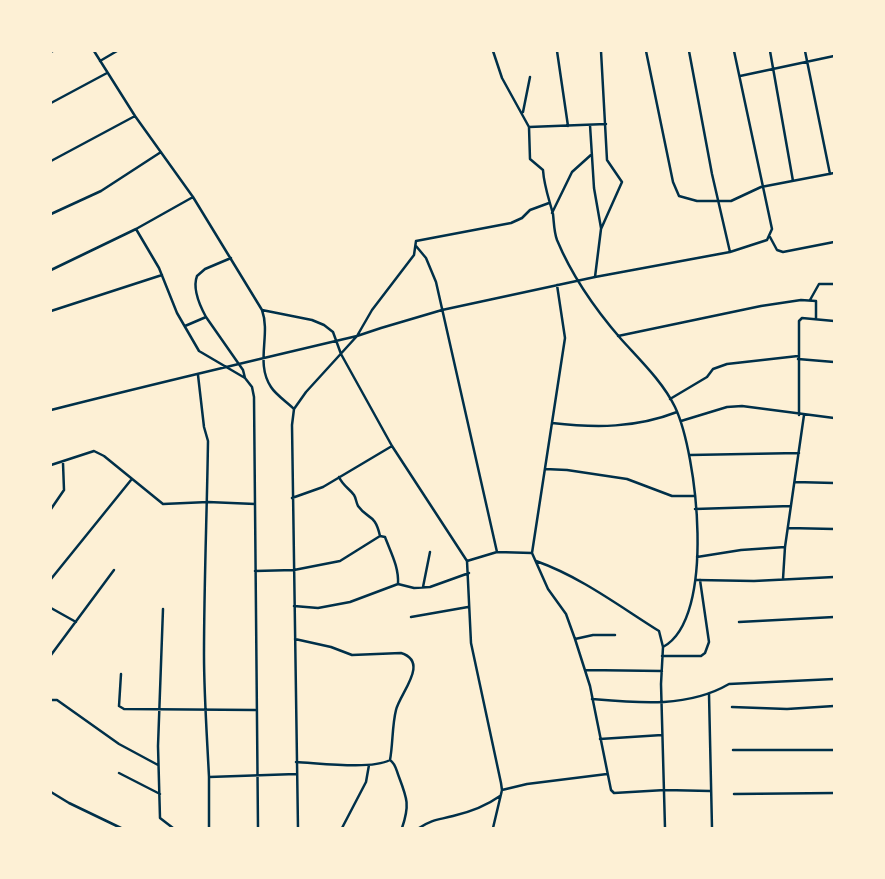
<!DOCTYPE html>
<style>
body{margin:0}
#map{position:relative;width:885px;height:879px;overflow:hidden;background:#fdf0d5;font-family:Cabin,sans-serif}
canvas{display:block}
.frame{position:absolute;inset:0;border:52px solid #fdf0d5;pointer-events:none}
</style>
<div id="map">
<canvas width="885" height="879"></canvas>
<div class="frame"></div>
</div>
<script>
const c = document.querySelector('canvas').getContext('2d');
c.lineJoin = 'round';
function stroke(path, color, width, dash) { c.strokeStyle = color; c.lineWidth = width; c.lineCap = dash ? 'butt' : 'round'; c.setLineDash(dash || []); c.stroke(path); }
const minor = new Path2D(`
 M 94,51 L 135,116 L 193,197 L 262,310 C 271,335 255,363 271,387 C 276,395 287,402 294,409
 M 493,51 L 502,78 L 529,127 L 530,159 L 543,170 C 544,186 549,199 553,214 C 554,223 554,232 557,240 C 572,276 595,309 621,339 C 639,359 663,382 675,407 C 697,453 717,618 663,647 L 661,684 L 665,828
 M 557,51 L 568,126
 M 646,51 L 673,182 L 679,196 L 697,201 L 731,201 L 761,187 L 834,173
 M 689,51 L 712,174 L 730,252
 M 770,51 L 793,181
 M 805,51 L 830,174
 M 51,52 L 53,51
 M 100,61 L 117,51
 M 740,76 L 834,56
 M 51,103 L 107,73
 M 523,112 L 530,77
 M 590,125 L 594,188 L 601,228
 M 529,127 L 606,124
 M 51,161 L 135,116
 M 552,213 L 572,172 L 592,154
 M 51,214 L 101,191 L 161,152
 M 136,229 L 159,268 L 177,313 L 199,351 L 245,378 L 252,387 L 254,397 L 258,828
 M 770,237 L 777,250 L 783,252 L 834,242
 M 416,246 L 426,258 L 436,282 L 497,552
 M 51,270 L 136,229 L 193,197
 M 595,277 L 601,229 L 622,182 L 607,160 L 601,51
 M 557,285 L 565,338 L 532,553 L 548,589 L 566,614 L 575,639 L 590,686 L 611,790 L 614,793 L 665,790 L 710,791
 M 810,300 L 819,284 L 834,284
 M 262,310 L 312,320 L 324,325 L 333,332 L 341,354 L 392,446 L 467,561 L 471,643 L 501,783 L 502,790 L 493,828
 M 51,311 L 162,275
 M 206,317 C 200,306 192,289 197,276 L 205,269 L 231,258
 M 185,326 L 206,317 L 243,370 L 245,378
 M 618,336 L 761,306 L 801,300 L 816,301 L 816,319
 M 798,359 L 834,362
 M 198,375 L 204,427 L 208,441 C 207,512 204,583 204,655 C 204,695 207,736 209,777
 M 670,399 L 707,377 L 713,369 L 727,364 L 798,356
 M 51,410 C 153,384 255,360 357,336 L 372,310 L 414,255 L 416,241 L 511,223 L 522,218 L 530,210 L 549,203
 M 799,415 L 799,321 L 802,318 L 834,321
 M 681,421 L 727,407 L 742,406 L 834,418
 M 552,423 C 596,428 636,428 677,412
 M 690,455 L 799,453
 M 51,465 L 94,451 L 104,456 L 163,504 L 208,502 L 255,504
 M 545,469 L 567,470 L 627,479 L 672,496 L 694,496
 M 339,477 C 343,486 349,488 354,495 C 356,498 356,502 358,506 C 368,520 375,513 380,536
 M 795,482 L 834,483
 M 292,498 L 323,487 L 392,446
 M 51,509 L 64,490 L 63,463
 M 695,509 L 791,506
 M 788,528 L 834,529
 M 697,557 L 741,550 L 785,547
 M 467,561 L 497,552 L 532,553
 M 536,561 C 581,577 619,606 659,631 L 663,647
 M 255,571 L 294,570 L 340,561 L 380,536 L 385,537 C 391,553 399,567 398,584
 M 51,579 L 131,480
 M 783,579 L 785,547 L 804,415
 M 697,580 L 754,581 L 834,577
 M 423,587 L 430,552
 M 294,606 L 318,608 L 350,602 L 398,584 L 414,588 L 430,587 L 469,573
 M 51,608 L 76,622
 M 163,609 L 158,746 L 160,818 L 173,828
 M 411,617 L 468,607
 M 739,622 L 834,617
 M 295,639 L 331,647 L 352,655 L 401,653 C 430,662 400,693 396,710 C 392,726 393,744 390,760 C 371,770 319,763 296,762
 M 575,639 L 593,635 L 615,635
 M 51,655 L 114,570
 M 662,656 L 701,656 L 705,653 L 709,642 L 700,580
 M 585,670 L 662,671
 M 121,674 L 119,706 L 124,709 L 255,710
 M 709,694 L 712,828
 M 592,699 C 638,703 688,708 729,684 L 834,679
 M 51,700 L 57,700 L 119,744 L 158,765
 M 732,707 L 787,709 L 834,706
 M 600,739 L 662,735
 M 733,750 L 834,750
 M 390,760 C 396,764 396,770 399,777 C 407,798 410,805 402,828
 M 119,773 L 160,794
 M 502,790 L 527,784 L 607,774
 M 51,792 L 69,803 L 121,828
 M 734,794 L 834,793
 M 209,828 L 209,777 L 296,774
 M 298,828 L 292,425 L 294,409 L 306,392 L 357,336 L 381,328 L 442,310 L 595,277 L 730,252 L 767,240 L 772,229 L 734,51
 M 342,828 L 366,782 L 369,765
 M 419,828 C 433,819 438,820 453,816 C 470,812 486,806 500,796`);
stroke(minor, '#003049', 2.5);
</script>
